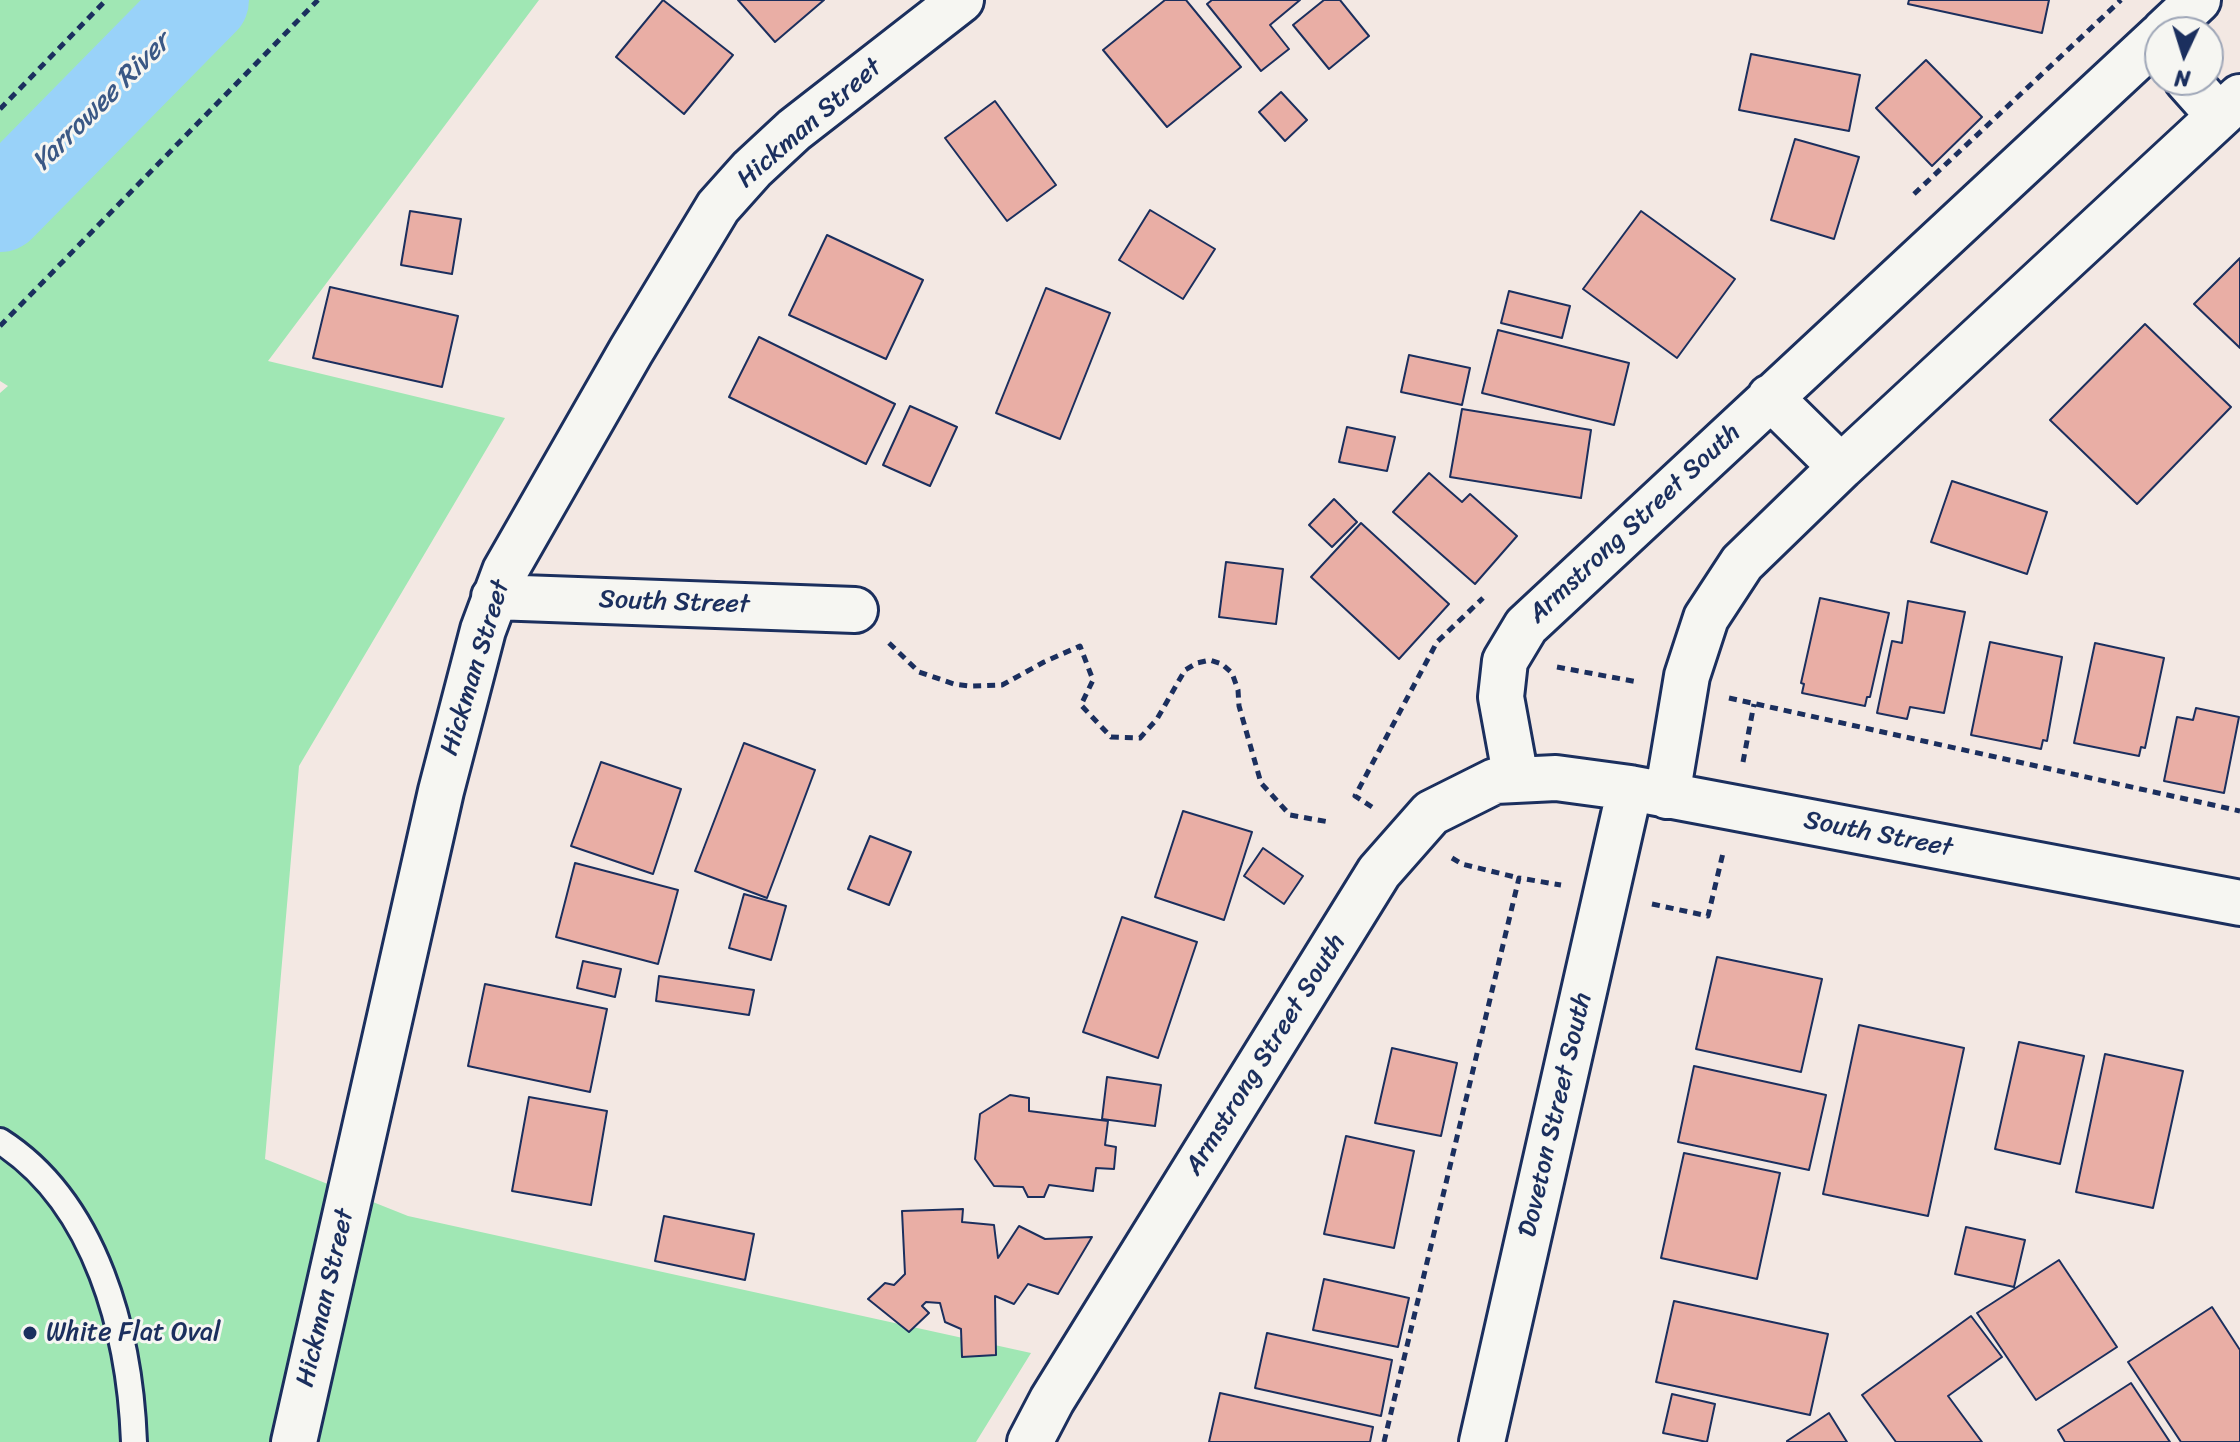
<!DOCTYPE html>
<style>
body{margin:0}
#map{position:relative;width:2240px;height:1442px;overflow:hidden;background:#f3e8e3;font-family:Sriracha,sans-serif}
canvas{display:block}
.north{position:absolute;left:2144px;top:16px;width:80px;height:80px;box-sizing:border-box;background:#f6f6f2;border:2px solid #9ea6b7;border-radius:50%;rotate:184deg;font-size:22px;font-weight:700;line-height:32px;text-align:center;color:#1b2f5e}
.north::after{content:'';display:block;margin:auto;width:28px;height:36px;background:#1b2f5e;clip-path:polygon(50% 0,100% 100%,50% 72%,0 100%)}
</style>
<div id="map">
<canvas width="2240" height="1442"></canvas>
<div class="north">N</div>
</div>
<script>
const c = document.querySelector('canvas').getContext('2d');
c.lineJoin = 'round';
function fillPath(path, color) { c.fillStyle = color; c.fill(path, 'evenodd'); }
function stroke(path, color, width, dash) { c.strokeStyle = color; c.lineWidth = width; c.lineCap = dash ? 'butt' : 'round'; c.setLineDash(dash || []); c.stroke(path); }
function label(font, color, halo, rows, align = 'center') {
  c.font = font + ' Sriracha,sans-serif'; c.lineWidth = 6; c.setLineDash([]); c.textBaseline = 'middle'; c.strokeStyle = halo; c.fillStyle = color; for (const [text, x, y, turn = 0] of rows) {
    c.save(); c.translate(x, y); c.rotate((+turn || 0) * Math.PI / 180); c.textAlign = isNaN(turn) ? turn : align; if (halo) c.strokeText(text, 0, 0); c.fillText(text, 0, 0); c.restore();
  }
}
const green = new Path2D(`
 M 0,0 L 539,0 L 268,361 L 505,418 L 299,766 L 265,1159 L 408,1216 L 1031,1353 L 976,1442 L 0,1442 L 0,393 L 8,386 L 0,381 Z`);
const river = new Path2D(`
 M 0,207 L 204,0`);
const building = new Path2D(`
 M 663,0 L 733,55 L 684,114 L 616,57 Z
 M 738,0 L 824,0 L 775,42 Z
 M 1165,0 L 1186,0 L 1241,67 L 1167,127 L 1103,50 Z
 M 1212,0 L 1300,0 L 1270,25 L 1289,49 L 1261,71 L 1207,4 Z
 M 1324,0 L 1340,0 L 1369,36 L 1329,69 L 1293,25 Z
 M 1909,0 L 2049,0 L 2042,33 L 1908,4 Z
 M 1751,54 L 1860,75 L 1849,131 L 1739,110 Z
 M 1926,60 L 1982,117 L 1932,166 L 1876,108 Z
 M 1281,92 L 1307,120 L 1285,141 L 1259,112 Z
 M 995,101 L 1056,185 L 1007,221 L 945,138 Z
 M 1795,139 L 1859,157 L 1834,239 L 1771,220 Z
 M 1150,210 L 1215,249 L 1183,299 L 1119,260 Z
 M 410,211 L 461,219 L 452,274 L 401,265 Z
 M 1641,211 L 1735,279 L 1677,358 L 1583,289 Z
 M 827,235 L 923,280 L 886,359 L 789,315 Z
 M 2240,258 L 2240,348 L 2194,304 Z
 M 330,287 L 458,316 L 442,387 L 313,358 Z
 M 1046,288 L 1110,313 L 1060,439 L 996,413 Z
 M 1509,291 L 1570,306 L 1562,338 L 1501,323 Z
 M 2145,324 L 2231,407 L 2137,504 L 2050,420 Z
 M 1498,330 L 1629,363 L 1614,425 L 1482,393 Z
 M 759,337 L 895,404 L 866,464 L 729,397 Z
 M 1409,355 L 1470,368 L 1462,405 L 1401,392 Z
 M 910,406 L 957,427 L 930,486 L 883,465 Z
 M 1462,409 L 1591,430 L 1581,498 L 1450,477 Z
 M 1347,427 L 1395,437 L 1387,471 L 1339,462 Z
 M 1429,473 L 1462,502 L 1470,494 L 1517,536 L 1475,584 L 1393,512 Z
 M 1952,481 L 2047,512 L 2027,574 L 1931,542 Z
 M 1334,499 L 1357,522 L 1332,547 L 1309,525 Z
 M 1361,523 L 1449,604 L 1399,659 L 1311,577 Z
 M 1226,562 L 1283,569 L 1276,624 L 1219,617 Z
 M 1820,598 L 1889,613 L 1870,697 L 1867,697 L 1865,706 L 1802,693 L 1804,684 L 1801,683 Z
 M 1908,601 L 1965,612 L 1944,713 L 1910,707 L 1907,719 L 1877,713 L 1892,641 L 1902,643 Z
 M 1990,642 L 2062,657 L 2047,741 L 2043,740 L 2041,749 L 1971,735 Z
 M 2095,643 L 2164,658 L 2145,748 L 2141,747 L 2139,756 L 2074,743 Z
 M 2196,708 L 2239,717 L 2224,793 L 2164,781 L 2177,717 L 2193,720 Z
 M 744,743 L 815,770 L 767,898 L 695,871 Z
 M 601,762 L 681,789 L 653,874 L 571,846 Z
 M 1183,811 L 1252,832 L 1224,920 L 1155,897 Z
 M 870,836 L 911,852 L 889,905 L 848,889 Z
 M 1263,848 L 1303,876 L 1284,904 L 1244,876 Z
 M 575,863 L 678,890 L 658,964 L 556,937 Z
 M 744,894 L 786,906 L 771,960 L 729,948 Z
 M 1122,917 L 1197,942 L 1158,1058 L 1083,1032 Z
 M 1717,957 L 1822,979 L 1801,1072 L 1696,1049 Z
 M 583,961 L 621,969 L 615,997 L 577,988 Z
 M 659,976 L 754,990 L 749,1015 L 656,1001 Z
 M 485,984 L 607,1009 L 590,1092 L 468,1066 Z
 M 1859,1025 L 1964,1048 L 1928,1216 L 1823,1194 Z
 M 2019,1042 L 2084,1056 L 2060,1164 L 1995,1149 Z
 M 1392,1048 L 1457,1063 L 1441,1136 L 1375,1123 Z
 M 2105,1054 L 2183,1071 L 2153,1208 L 2076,1192 Z
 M 1694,1066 L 1826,1095 L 1809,1170 L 1678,1142 Z
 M 1107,1077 L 1161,1085 L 1155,1126 L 1102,1119 Z
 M 1010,1095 L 1029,1098 L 1029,1111 L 1108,1121 L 1105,1145 L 1116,1147 L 1114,1169 L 1096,1168 L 1093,1191 L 1049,1185 L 1044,1197 L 1028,1197 L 1023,1187 L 994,1186 L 975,1159 L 980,1114 Z
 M 529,1097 L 607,1111 L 591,1205 L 512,1191 Z
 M 1346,1136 L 1414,1151 L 1394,1248 L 1324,1234 Z
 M 1684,1153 L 1780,1173 L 1757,1279 L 1661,1258 Z
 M 963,1209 L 962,1222 L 994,1225 L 998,1258 L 1019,1226 L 1045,1239 L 1092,1237 L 1058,1294 L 1028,1284 L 1014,1304 L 995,1296 L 996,1355 L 962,1357 L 961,1329 L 945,1322 L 940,1303 L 926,1302 L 922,1306 L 929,1313 L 909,1332 L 868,1299 L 885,1283 L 894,1285 L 905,1274 L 902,1211 Z
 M 664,1216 L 754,1234 L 745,1280 L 655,1261 Z
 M 1966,1227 L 2025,1240 L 2014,1287 L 1955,1274 Z
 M 2059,1260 L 2117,1347 L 2036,1400 L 1977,1313 Z
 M 1324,1279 L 1409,1298 L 1398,1347 L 1313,1330 Z
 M 1674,1301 L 1828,1334 L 1810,1415 L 1656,1382 Z
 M 2212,1307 L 2240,1350 L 2240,1442 L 2181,1442 L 2128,1362 Z
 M 1971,1316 L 2002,1357 L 1948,1396 L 1982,1442 L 1896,1442 L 1862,1395 Z
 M 1267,1333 L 1392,1360 L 1381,1416 L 1255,1388 Z
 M 2131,1383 L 2170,1442 L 2065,1442 L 2058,1430 Z
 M 1220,1393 L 1373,1427 L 1370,1442 L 1209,1442 Z
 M 1672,1394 L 1715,1404 L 1707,1442 L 1663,1433 Z
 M 1829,1413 L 1847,1442 L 1787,1442 L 1787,1441 Z`);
const path = new Path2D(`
 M 0,109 L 106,0
 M 1914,194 L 2121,0
 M 0,326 L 318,0
 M 889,643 L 919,672 L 954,684 L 970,686 L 1002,685 L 1044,662 L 1080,646 L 1093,680 L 1081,705 L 1111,737 L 1140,738 L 1157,719 L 1185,670 L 1197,663 L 1210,660 L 1222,664 L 1232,673 L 1238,690 L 1239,706 L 1261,783 L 1290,815 L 1329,822
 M 1557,667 L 1638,682
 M 1729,698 L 2240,811
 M 1743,762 L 1754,704
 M 1372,807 L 1355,796 L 1437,642 L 1483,598
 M 1452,858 L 1462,864 L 1519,878
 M 1652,904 L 1708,916 L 1723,853
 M 1384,1442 L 1519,878 L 1561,885`);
const lane = new Path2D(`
 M 0,1141 C 97,1203 130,1334 134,1442`);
const street = new Path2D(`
 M 2164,32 L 2198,0
 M 2187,80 L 2219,116
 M 1770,397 L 1841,467
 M 494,597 L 855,610
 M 1516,779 L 1501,697 L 1505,661 L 1526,626 L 2160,36
 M 1667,796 L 1687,676 L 1706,618 L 1742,563 L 1841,467 L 2240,97
 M 294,1442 L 441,791 L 483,630 L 505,571 L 631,351 L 718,207 L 752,169 L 794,130 L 961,0
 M 1030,1442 L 1052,1400 L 1379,872 L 1431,813 L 1495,781 L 1556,778 L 1630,788 L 2240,903
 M 1482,1442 L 1630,788`);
const markers = [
 [30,1333,8,"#1b2f5e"]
];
const streetNames = [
 ["Hickman Street",810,124,-41],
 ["Armstrong Street South",1635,524,-43],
 ["South Street",674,603,2],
 ["Hickman Street",476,668,-73],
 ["South Street",1878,835,11],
 ["Armstrong Street South",1266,1055,-58],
 ["Doveton Street South",1556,1115,-77],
 ["Hickman Street",326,1298,-77]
];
const poiNames = [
 ["White Flat Oval",46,1333]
];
const waterNames = [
 ["Yarrowee River",102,103,-45]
];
fillPath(green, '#a0e7b4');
stroke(river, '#99d2f9', 90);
fillPath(building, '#e9aea5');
stroke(building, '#1b2f5e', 2);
stroke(lane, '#1b2f5e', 30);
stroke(street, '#1b2f5e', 50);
stroke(path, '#1b2f5e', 5, [8, 6]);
stroke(lane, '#f6f6f2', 24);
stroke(street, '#f6f6f2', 44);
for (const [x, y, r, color] of markers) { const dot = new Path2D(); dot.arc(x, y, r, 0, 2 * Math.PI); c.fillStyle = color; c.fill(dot); stroke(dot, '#f6f6f2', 3); }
label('26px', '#1b2f5e', '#f6f6f2', streetNames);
label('26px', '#1b2f5e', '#f6f6f2', poiNames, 'left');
label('italic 28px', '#3a5885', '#f6f6f2', waterNames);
</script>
